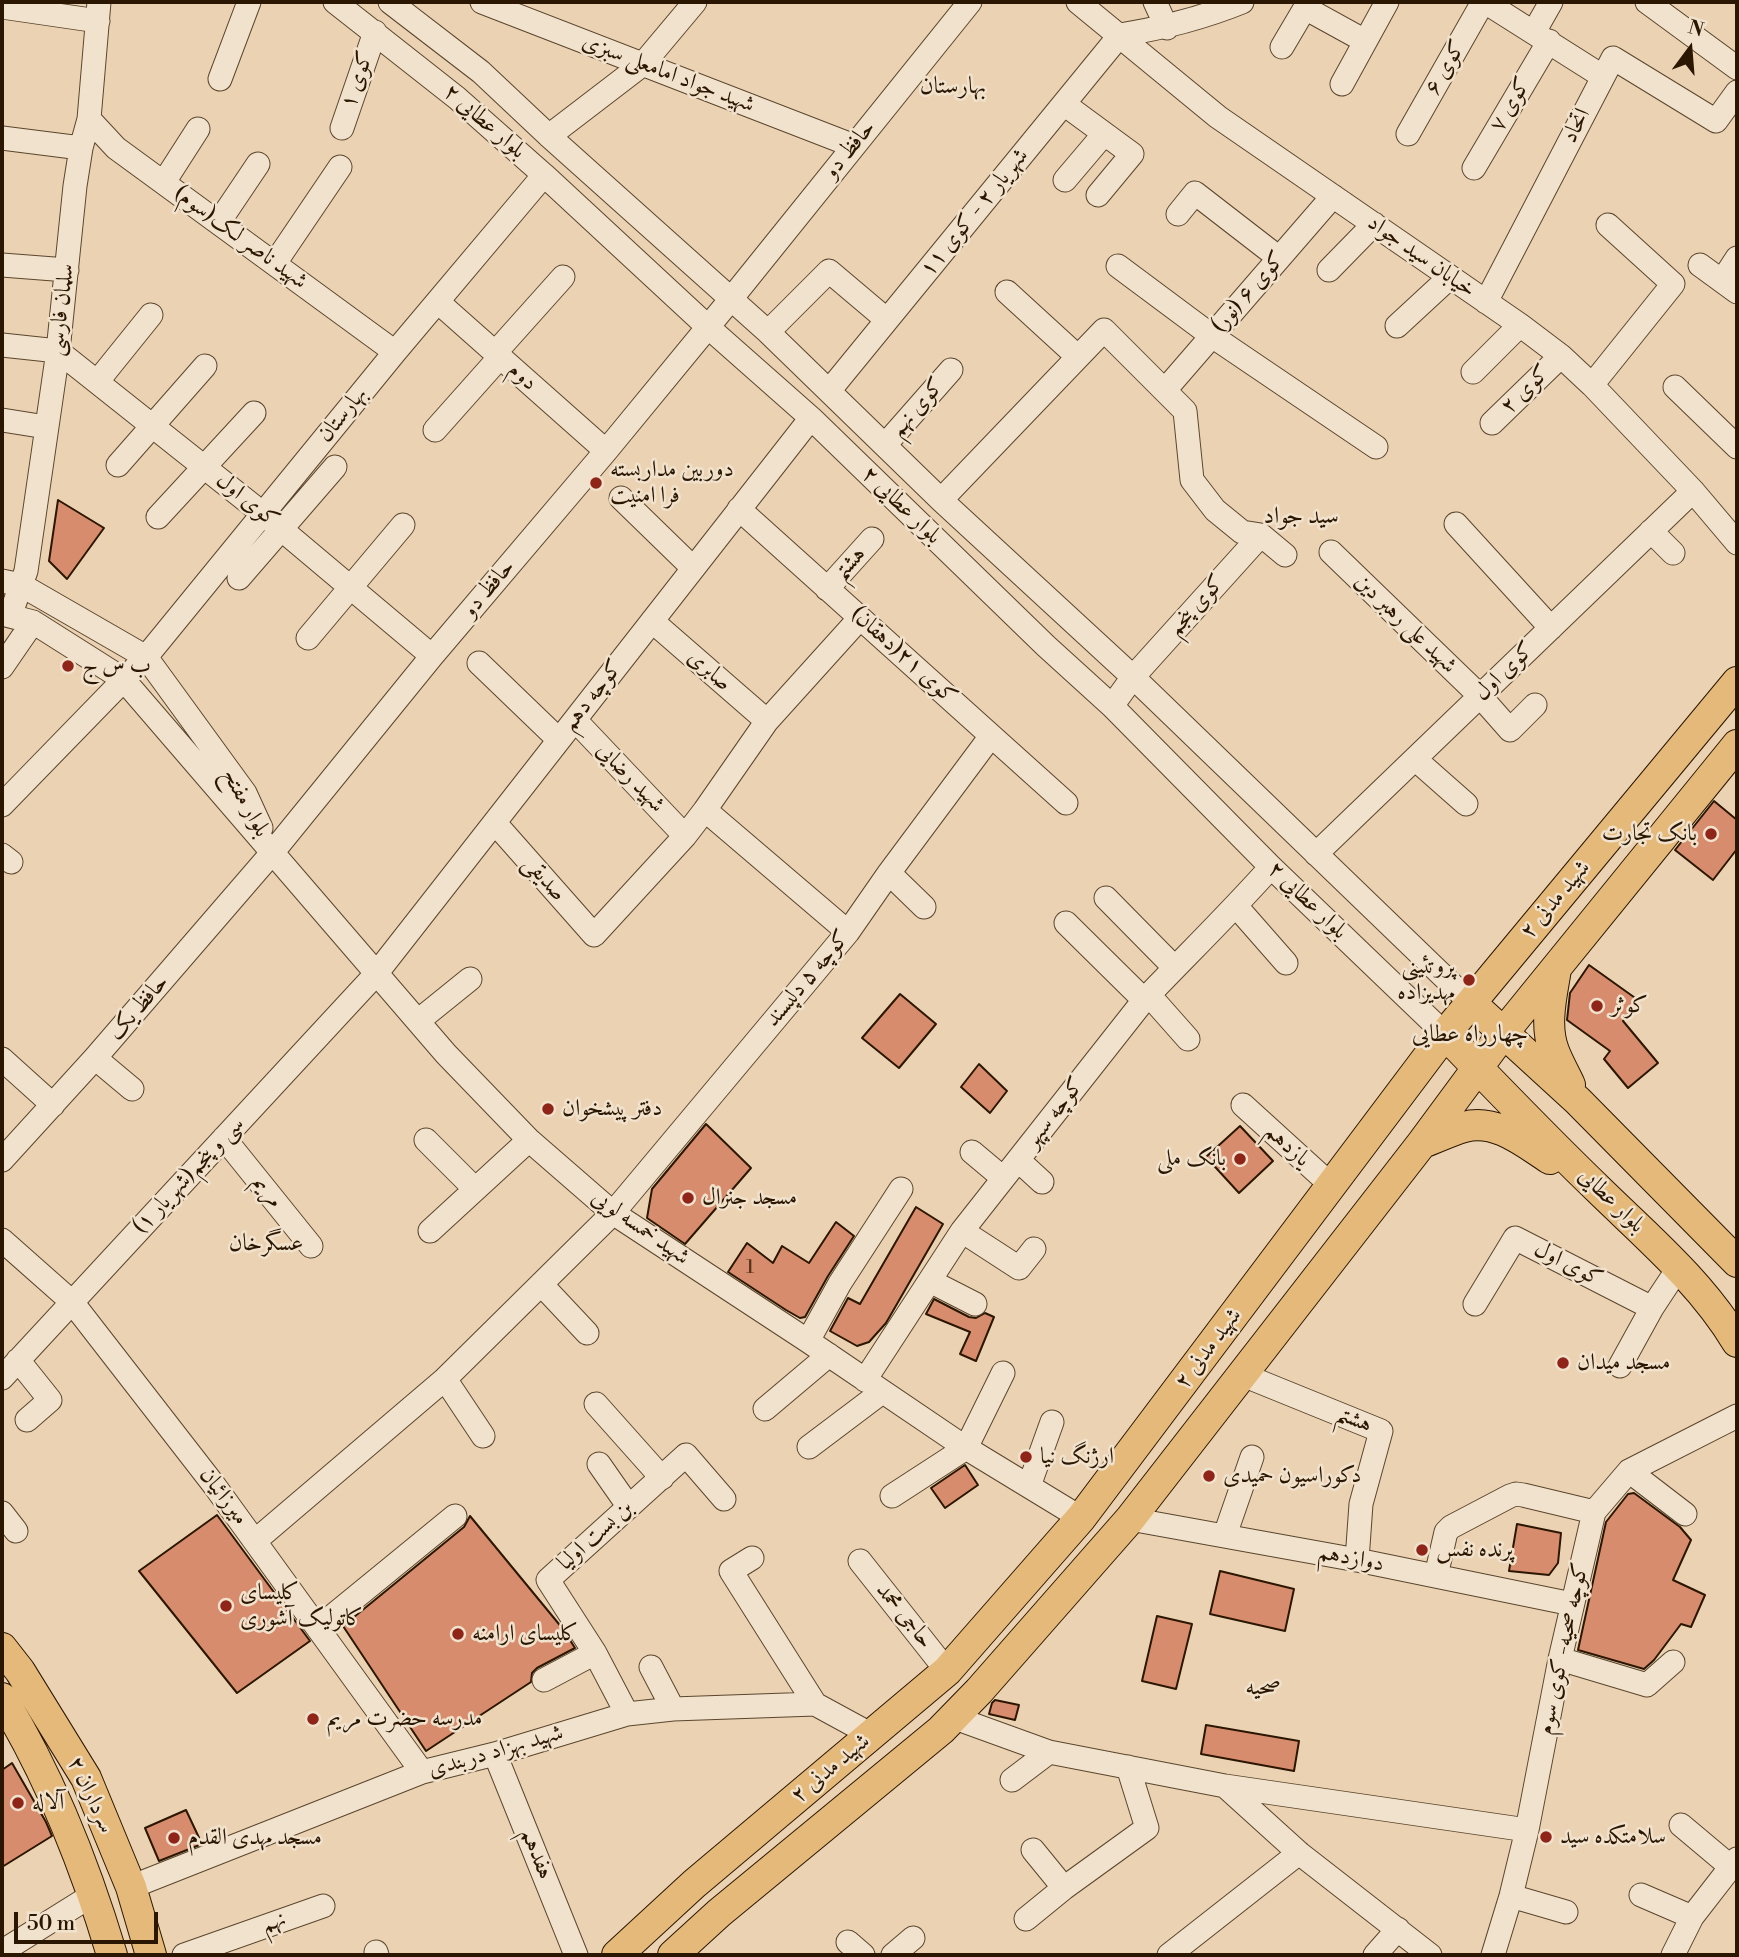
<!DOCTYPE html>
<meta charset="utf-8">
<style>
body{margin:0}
#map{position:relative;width:1739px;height:1957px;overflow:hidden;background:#ead2b2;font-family:"Libre Bodoni",serif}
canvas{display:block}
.frame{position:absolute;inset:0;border:4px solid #2b1701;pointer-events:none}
.north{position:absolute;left:1655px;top:14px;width:70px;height:70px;-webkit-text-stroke:5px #f1e2cd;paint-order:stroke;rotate:16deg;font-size:19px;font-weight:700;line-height:28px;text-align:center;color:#2b1701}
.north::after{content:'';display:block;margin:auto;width:24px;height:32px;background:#2b1701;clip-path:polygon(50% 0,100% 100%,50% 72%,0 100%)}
.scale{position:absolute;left:14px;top:1912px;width:144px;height:32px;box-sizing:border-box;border:4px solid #2b1701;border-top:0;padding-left:9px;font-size:21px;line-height:24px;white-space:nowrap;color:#2b1701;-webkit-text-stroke:5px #f1e2cd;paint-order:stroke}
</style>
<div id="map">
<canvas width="1739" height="1957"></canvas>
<div class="frame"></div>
<div class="north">N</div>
<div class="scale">50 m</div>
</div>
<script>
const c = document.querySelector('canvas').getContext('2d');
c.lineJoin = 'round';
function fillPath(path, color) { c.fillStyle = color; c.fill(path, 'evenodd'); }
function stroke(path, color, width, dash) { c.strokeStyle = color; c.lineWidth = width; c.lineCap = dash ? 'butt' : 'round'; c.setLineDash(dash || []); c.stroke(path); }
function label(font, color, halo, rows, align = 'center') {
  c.font = font + ' "Libre Bodoni",Amiri,serif'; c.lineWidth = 5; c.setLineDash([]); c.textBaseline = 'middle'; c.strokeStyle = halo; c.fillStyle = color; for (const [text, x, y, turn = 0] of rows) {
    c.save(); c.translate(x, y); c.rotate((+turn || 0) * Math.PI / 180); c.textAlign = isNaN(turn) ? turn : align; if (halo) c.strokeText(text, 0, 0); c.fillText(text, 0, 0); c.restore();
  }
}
const building = new Path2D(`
 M 58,500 L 104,528 L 67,579 L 49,561 Z
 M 1714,801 L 1737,820 L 1737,849 L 1713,880 L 1675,850 Z
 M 1589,965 L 1638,1000 L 1623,1021 L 1658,1063 L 1628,1088 L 1604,1059 L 1610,1051 L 1567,1020 L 1570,993 Z
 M 900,994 L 936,1024 L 899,1068 L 862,1038 Z
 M 979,1064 L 1007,1091 L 990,1113 L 961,1087 Z
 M 706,1124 L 751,1168 L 685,1244 L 647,1218 L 652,1189 Z
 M 1240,1126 L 1273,1161 L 1239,1193 L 1206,1157 Z
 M 916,1207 L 943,1224 L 886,1323 L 869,1342 L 857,1346 L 830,1331 L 848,1298 L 860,1304 Z
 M 836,1222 L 854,1236 L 828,1276 L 805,1317 L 800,1318 L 786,1310 L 728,1272 L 747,1243 L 773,1263 L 782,1246 L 809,1263 Z
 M 934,1299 L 969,1317 L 976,1318 L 985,1313 L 994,1317 L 976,1361 L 960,1354 L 970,1332 L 926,1314 Z
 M 965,1465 L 978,1485 L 945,1508 L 931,1488 Z
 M 1634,1493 L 1680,1527 L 1691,1540 L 1673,1580 L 1705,1595 L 1691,1627 L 1681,1624 L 1654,1660 L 1644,1669 L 1578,1650 L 1606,1522 L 1628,1494 Z
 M 217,1515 L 310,1641 L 237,1693 L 139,1571 Z
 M 470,1516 L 563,1629 L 575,1648 L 537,1668 L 532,1673 L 531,1682 L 426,1751 L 343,1626 L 464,1527 Z
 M 1517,1524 L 1561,1533 L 1558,1563 L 1549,1575 L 1509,1571 Z
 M 1220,1571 L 1294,1589 L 1285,1631 L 1210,1614 Z
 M 1157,1616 L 1192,1624 L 1176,1689 L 1142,1681 Z
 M 995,1700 L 1019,1705 L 1015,1720 L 989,1714 L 992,1703 Z
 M 1206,1725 L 1299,1741 L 1294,1771 L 1201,1754 Z
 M 12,1763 L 46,1822 L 52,1836 L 2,1867 L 2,1770 Z
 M 186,1810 L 202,1844 L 159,1861 L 145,1828 Z`);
const minor = new Path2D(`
 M 335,2 L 457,98 L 544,175 L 708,327 L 811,418 L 1046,646 L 1112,706 L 1271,867 L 1445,1034
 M 390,2 L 481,72 L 549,136 L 768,332 L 941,500 L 1133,677 L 1471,1003
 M 482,2 L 854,146
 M 1078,2 L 1218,117 L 1520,325 L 1561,356 L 1592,385 L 1693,491 L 1737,543
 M 1155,2 L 1167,28
 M 1485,2 L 1602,76
 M 1647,2 L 1737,68
 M 2,7 L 98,21
 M 1534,32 L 1551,2
 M 1282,47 L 1305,8 L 1365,41
 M 220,79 L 249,2
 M 1342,84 L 1387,2
 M 1064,104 L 1132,154 L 1098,195
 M 89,119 L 116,148 L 395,352
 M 342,128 L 375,32
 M 1408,134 L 1483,2
 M 549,136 L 643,64 L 695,2
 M 2,138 L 81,148
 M 1474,168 L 1549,41
 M 1065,180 L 1104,134
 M 164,182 L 198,129
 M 1178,214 L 1195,193 L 1279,258
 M 219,222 L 258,164
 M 275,263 L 340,167
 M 2,265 L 67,270
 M 1700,265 L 1737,292
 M 1118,266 L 1212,336 L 1376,447
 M 1329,270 L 1374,224
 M 1722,281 L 1737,258
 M 1007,292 L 1078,357
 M 438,302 L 606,451
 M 1486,302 L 1613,58 L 1716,121 L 1737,92
 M 1397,326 L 1450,277
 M 768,332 L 829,271 L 887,320
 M 2,345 L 58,351 L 262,513 L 432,656
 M 495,353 L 563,277
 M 1473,372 L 1520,325
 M 97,382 L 151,315
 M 1592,385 L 1673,284 L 1608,225
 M 1675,387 L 1737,447
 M 1165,390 L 1333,196
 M 829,391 L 1120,35 C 1164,28 1200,19 1242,2
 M 2,420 L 46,427
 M 1492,423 L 1561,356
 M 435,430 L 500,357
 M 885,445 L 951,370
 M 118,465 L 205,366
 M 621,498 L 693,568
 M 941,500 L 1104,330 L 1185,411 L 1192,480 L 1215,510 L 1242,532 L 1261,535 L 1285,555
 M 739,509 L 1066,803
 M 158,517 L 254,413
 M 1456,524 L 1551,628
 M 1651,531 L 1673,553
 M 1331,552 L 1480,696 L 1510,730 L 1535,705
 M 239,578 L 335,467
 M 2,581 L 21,585 L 146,657 L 245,793 L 261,828
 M 827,589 L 872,539
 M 2,614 L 33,622 L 123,679 L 446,1054 L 529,1140 L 613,1213 L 808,1341 L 966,1448 L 1081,1518
 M 10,616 L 26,571 L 58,351 L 75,186 L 81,148 L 89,119 L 99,2
 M 652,621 L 767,721
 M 308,638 L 403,525
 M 479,663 L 559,740
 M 2,667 L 33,622
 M 1112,706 L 1133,677 L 1261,535
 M 575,720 L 685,836
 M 1415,759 L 1466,804
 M 2,805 L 146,657 L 395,352 L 544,175
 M 495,823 L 594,935 L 685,836 L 705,810
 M 1316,854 L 1693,491
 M 2,855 L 11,862
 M 889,873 L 924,907
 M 1106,898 L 1174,967
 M 1236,906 L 1286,963
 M 1066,923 L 1144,1000
 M 848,932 L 705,810 L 767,721 L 860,618
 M 1149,995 L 1188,1039
 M 418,1021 L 470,979
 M 95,1058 L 132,1089
 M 2,1059 L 53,1105
 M 1243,1105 L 1332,1186
 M 224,1138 L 311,1246
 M 426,1140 L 475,1189
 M 972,1152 L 1003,1178
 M 2,1160 L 95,1058 L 272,853 L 432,656 L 606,451 L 731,299 L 970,2
 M 1018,1160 L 1042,1182
 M 430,1231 L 529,1140
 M 962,1231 L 1019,1268 L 1034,1249
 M 2,1240 L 72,1302 L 214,1485 L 422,1772
 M 930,1281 L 975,1304
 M 541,1284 L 587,1333
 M 1475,1304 L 1515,1238 L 1652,1308
 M 808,1341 L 840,1283 L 901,1189
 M 18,1360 L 50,1400 L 27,1420
 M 1620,1366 L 1652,1308 L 1679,1267
 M 1243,1375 L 1381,1431 L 1361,1504 L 1357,1560
 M 2,1378 L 376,974 L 811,418
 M 445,1379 L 483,1436
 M 865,1380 L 962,1231 L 1144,1000 C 1186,956 1230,913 1271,867
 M 596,1404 L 662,1478
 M 765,1409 L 829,1355
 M 809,1447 L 882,1392
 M 599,1464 L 629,1507
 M 1629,1471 L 1685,1514
 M 1029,1486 L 1052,1422
 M 892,1496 L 966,1448 L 1003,1373
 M 2,1513 L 16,1531
 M 1130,1519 L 1357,1560 L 1572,1604
 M 1225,1535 L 1252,1457
 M 255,1541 L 445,1379 L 613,1213 L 848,932 L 889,873 L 991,736
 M 752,1558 L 731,1571 L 815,1704
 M 860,1561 L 947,1671
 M 1436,1576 L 1446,1532 L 1451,1527 L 1510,1496 L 1516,1494 L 1523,1495 L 1594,1512
 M 318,1628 L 455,1516
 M 1560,1659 L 1647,1685 L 1673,1662
 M 651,1667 L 673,1709
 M 544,1680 L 595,1653
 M 627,1714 L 595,1653 L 548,1580 L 686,1455 L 724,1499
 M 955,1718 L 1049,1752 L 1225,1786 L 1527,1830
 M 495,1754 L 576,1955
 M 1012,1780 L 1049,1752
 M 1225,1786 L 1299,1853 L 1430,1955
 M 1681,1825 L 1731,1867
 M 1033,1850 L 1064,1888
 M 131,1887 L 422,1772 L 495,1754 L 627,1714 L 673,1709 L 815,1704 L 872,1735
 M 1641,1895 L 1692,1917
 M 1511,1896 L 1566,1912
 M 1026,1919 L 1064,1888 L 1147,1828 L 1128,1767
 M 848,1942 L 863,1955
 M 2,1950 L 6,1949 L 94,1894
 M 376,1952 L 377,1955
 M 184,1955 L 323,1906
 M 893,1955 L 913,1938
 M 1169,1955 L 1299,1853
 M 1375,1955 L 1398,1929
 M 1493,1955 L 1511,1896 L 1527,1830 L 1560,1659 L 1594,1512 L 1629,1471 L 1737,1416
 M 1673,1955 L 1692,1917 L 1737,1859`);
const major = new Path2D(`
 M 1556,969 C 1552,995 1544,1025 1554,1051 C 1558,1062 1565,1074 1570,1085
 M 1471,1003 L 1578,1101 L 1737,1262
 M 1445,1034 C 1495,1086 1546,1139 1598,1189 C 1647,1237 1701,1282 1737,1342
 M 1422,1143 C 1436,1138 1450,1131 1464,1127 C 1496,1118 1525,1143 1550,1159
 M 2,1648 L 20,1671 L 86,1778 L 131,1887 L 151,1955
 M 2,1698 C 51,1778 85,1865 112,1955
 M 617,1955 L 694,1884 L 947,1671 L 1081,1518 L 1445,1034 L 1737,682
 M 673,1955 L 719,1913 L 941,1730 L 979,1691 L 1130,1519 L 1422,1143 L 1504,1032 L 1737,745`);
const markers = [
 [596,483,7,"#8f2418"],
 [68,666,7,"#8f2418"],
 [1711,834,7,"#8f2418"],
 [1469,980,7,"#8f2418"],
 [1597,1006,7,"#8f2418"],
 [548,1109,7,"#8f2418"],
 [1240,1159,7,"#8f2418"],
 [688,1198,7,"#8f2418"],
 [1563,1363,7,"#8f2418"],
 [1026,1457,7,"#8f2418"],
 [1209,1476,7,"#8f2418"],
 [1422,1550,7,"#8f2418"],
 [226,1606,7,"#8f2418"],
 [458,1634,7,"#8f2418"],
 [313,1719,7,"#8f2418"],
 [18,1803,7,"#8f2418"],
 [1546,1837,7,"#8f2418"],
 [174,1838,7,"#8f2418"]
];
const numberNames = [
 ["1",750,1268]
];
const streetNames = [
 ["کوی ۶",1446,68,-60],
 ["شهید جواد امامعلی سبزی",668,74,21],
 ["کوی ۱",358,80,-71],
 ["کوی ۷",1511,105,-59],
 ["بلوار عطایی ۲",484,122,41],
 ["اتحاد",1577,126,-63],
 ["حافظ دو",850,150,-51],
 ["شهریار ۲ - کوی ۱۱",975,213,-51],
 ["شهید ناصر لک(سوم)",240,238,36],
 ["خیابان سید جواد",1421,257,35],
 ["کوی ۶ (نور)",1249,293,-49],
 ["سلمان فارسی",62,310,-83],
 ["دوم",522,377,41],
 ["کوی ۲",1526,390,-44],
 ["کوی نهم",918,408,-49],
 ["بهارستان",343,415,-51],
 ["کوی اول",247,501,39],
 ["بلوار عطایی ۲",901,506,44],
 ["هشتم",850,564,-48],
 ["حافظ دو",489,589,-50],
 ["کوی پنجم",1197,606,-48],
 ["شهید علی رهبر دین",1405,624,44],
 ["کوی ۲۱(دهقان)",903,656,42],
 ["صابری",709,671,41],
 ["کوی اول",1505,672,-44],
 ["کوچه دهم",593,696,-52],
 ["شهید رضایی",630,778,46],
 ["بلوار مفتح",245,803,61],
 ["صدیقی",544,879,48],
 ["شهید مدنی ۲",1556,900,-50],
 ["بلوار عطایی ۲",1307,901,44],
 ["کوچه ۵ دلپسند",808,979,-50],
 ["حافظ یک",139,1008,-49],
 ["کوچه سپهر",1055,1113,-52],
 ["یازدهم",1287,1146,42],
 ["سی و پنجم(شهریار ۱)",189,1176,-47],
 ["مریم",267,1192,51],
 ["بلوار عطایی",1611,1201,44],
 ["شهید خمسه لویی",640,1228,35],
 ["کوی اول",1568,1265,27],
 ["شهید مدنی ۲",1209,1349,-53],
 ["هشتم",1354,1420,23],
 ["میرزائیان",223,1497,53],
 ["بن بست اولیا",596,1536,-42],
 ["دوازدهم",1351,1559,11],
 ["حاجی محمد",904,1616,51],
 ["کوچه صحیه- کوی سوم",1564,1649,-78],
 ["شهید بهزاد دربندی",496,1752,-16],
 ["شهید مدنی ۲",831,1769,-40],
 ["سرداران ۲",90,1795,65],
 ["هفدهم",536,1854,68],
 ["نهم",274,1923,-20]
];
const poiNames = [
 ["دوربین مداربسته",610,470],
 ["فرا امنیت",610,496],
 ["ب س ج",82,666],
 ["بانک تجارت",1697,834,"right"],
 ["پروتئينی",1455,967,"right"],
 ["مهديزاده",1455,993,"right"],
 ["کوثر",1611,1006],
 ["دفتر پیشخوان",562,1109],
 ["بانک ملی",1226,1159,"right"],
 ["مسجد جنرال",702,1198],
 ["مسجد میدان",1577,1363],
 ["ارژنگ نیا",1040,1457],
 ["دکوراسیون حمیدی",1223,1476],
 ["پرنده نفس",1436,1550],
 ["کلیسای",240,1593],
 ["کاتولیک آشوری",240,1619],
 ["کلیسای ارامنه",472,1634],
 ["مدرسه حضرت مریم",327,1719],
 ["آلاله",32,1803],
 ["سلامتکده سید",1560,1837],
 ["مسجد مهدی القدم",188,1838]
];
const neighbourhoodNames = [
 ["بهارستان",953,87],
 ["سید جواد",1301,517],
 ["چهارراه عطایی",1470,1035],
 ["عسگرخان",266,1244],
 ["صحیه",1263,1688]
];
fillPath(building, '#d88c6e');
stroke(building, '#2b1701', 2);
stroke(minor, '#5b462d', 25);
stroke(major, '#2b1701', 32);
stroke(minor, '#f1e2cd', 23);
stroke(major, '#e5b979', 30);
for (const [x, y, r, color] of markers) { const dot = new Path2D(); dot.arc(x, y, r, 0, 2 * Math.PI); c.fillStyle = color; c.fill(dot); stroke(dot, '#f1e2cd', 2.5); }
label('19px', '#56341c', null, numberNames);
label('23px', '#2b1701', '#f1e2cd', streetNames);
label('23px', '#2b1701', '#f1e2cd', poiNames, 'left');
label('24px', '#2b1701', '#f1e2cd', neighbourhoodNames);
</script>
